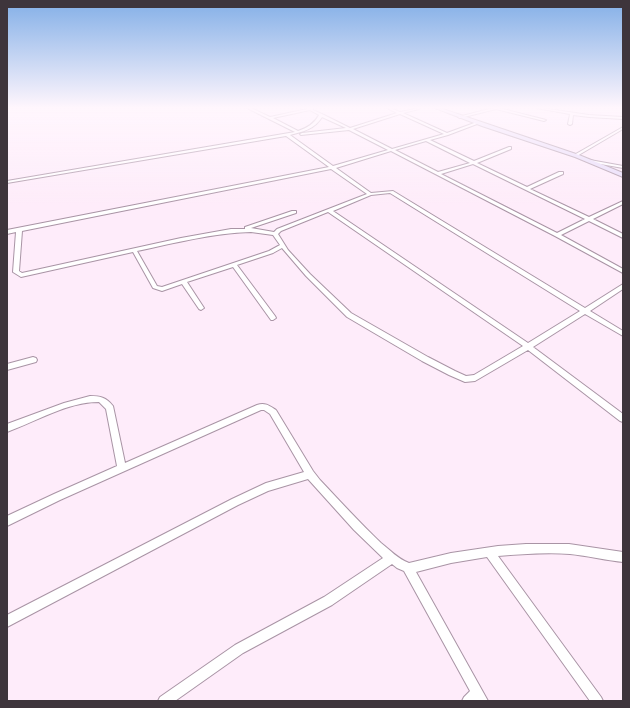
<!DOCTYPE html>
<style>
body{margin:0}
#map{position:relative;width:630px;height:708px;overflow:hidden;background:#feecfa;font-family:Cabin,sans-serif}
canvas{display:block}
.frame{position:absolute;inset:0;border:8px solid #3e353c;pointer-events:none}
</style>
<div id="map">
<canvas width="630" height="708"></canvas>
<div class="frame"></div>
</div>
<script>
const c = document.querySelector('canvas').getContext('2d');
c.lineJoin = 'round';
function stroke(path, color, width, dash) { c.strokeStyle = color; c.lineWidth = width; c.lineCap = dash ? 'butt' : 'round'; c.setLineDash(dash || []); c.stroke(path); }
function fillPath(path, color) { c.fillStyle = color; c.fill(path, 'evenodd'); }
const street = new Path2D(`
 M 247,108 L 251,108 L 270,117 L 307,109 L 307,108 L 313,108 L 313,110 L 322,114 L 350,128 L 397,113 L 387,108 L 390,108 L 400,112 L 419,108 L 419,109 L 403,113 L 447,133 L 477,122 L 477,124 L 448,135 L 430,140 L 474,161 L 509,147 L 511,147 L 511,149 L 477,163 L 527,187 L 559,172 L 563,172 L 563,174 L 530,189 L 589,217 L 623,201 L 623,204 L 593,219 L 623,234 L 623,238 L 589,221 L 561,235 L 623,269 L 623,273 L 555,236 L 391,151 L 336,168 L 371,193 L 393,191 L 585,308 L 623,284 L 623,289 L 590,311 L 623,331 L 623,336 L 585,314 L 533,347 L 623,414 L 623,422 L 620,421 L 528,350 L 475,381 L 465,382 L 449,375 L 422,361 L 347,317 L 306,276 L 282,248 L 273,253 L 237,265 L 275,316 L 276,318 L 273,320 L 271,320 L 233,267 L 187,282 L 204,308 L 201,310 L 199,309 L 182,284 L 162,291 L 153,288 L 133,252 L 21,277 L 13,272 L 16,232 L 7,234 L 7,230 L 329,167 L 286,136 L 7,183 L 7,181 L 295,132 ZM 310,110 L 319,115 C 314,124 307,128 298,131 L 273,118 ZM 400,114 L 444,134 L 392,149 L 353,129 ZM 322,117 L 346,128 L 302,133 L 300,134 L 301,135 L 349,130 L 388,150 L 333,166 L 290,135 C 302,132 315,129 322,117 ZM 426,141 L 470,163 L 438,172 L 395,150 ZM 473,164 L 585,219 L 557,233 L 441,174 ZM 331,169 L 367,194 L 277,229 L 274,232 L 251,228 L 296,213 L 296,211 L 292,211 L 245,227 L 245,229 L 231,229 L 181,238 L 22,273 L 19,271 L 22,231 ZM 390,193 L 580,311 L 528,343 L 333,211 L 371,195 ZM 328,212 L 523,346 L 474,375 L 466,376 L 455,371 L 428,357 L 351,313 L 310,274 L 288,250 L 278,234 L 281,231 ZM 251,232 L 273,235 L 280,245 L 269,251 L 162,287 L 157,286 L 137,251 C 175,243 213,233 251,232 Z
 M 493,108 L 499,108 L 546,120 L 544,121 L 496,109 L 460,118 L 458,117 Z
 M 536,108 L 542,108 L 589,115 L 623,117 L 623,119 L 589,117 L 573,115 L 572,124 L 570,125 L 568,124 L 570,114 Z
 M 623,127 L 623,129 L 577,156 L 574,155 Z
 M 590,160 L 623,166 L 623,168 L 589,162 L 588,161 Z
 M 33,357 L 36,358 L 37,360 L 36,362 L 7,370 L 7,364 Z
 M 90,396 C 100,396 106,397 113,406 L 125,463 L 257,405 C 265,402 270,406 276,410 L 313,471 L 320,480 C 340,501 360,523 381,543 C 390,550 398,559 409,563 L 451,553 L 498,546 L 526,544 L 569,544 L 623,552 L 623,562 C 605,560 588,556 570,554 C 546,552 522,554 498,556 L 601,697 L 603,701 L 590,701 L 487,557 L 451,563 L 416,572 L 488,701 L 462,701 L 464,697 L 470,691 L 404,571 L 397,568 L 392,564 L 332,605 L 243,653 L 175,701 L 158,701 L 160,697 L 235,645 L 324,597 L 383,558 L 354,530 L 308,479 L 268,491 L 238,505 L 7,627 L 7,615 L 232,499 L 266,483 L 304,472 L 270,414 L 264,410 L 261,410 L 60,500 L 7,526 L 7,516 L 54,494 L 117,466 L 106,409 L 99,402 C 67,402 37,421 7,432 L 7,424 L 64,403 Z`);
const secondary = new Path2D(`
 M 435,108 L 440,108 L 579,155 L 623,173 L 623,177 L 575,157 L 482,126 Z`);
stroke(street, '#a994a5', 2);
stroke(secondary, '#a994a5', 2);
fillPath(street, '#fff');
fillPath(secondary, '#e7dcfa');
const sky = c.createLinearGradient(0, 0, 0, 207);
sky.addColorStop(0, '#83afe7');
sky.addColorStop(0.52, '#fff6fd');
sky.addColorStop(1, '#fff6fd00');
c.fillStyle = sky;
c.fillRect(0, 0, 630, 207);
</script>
